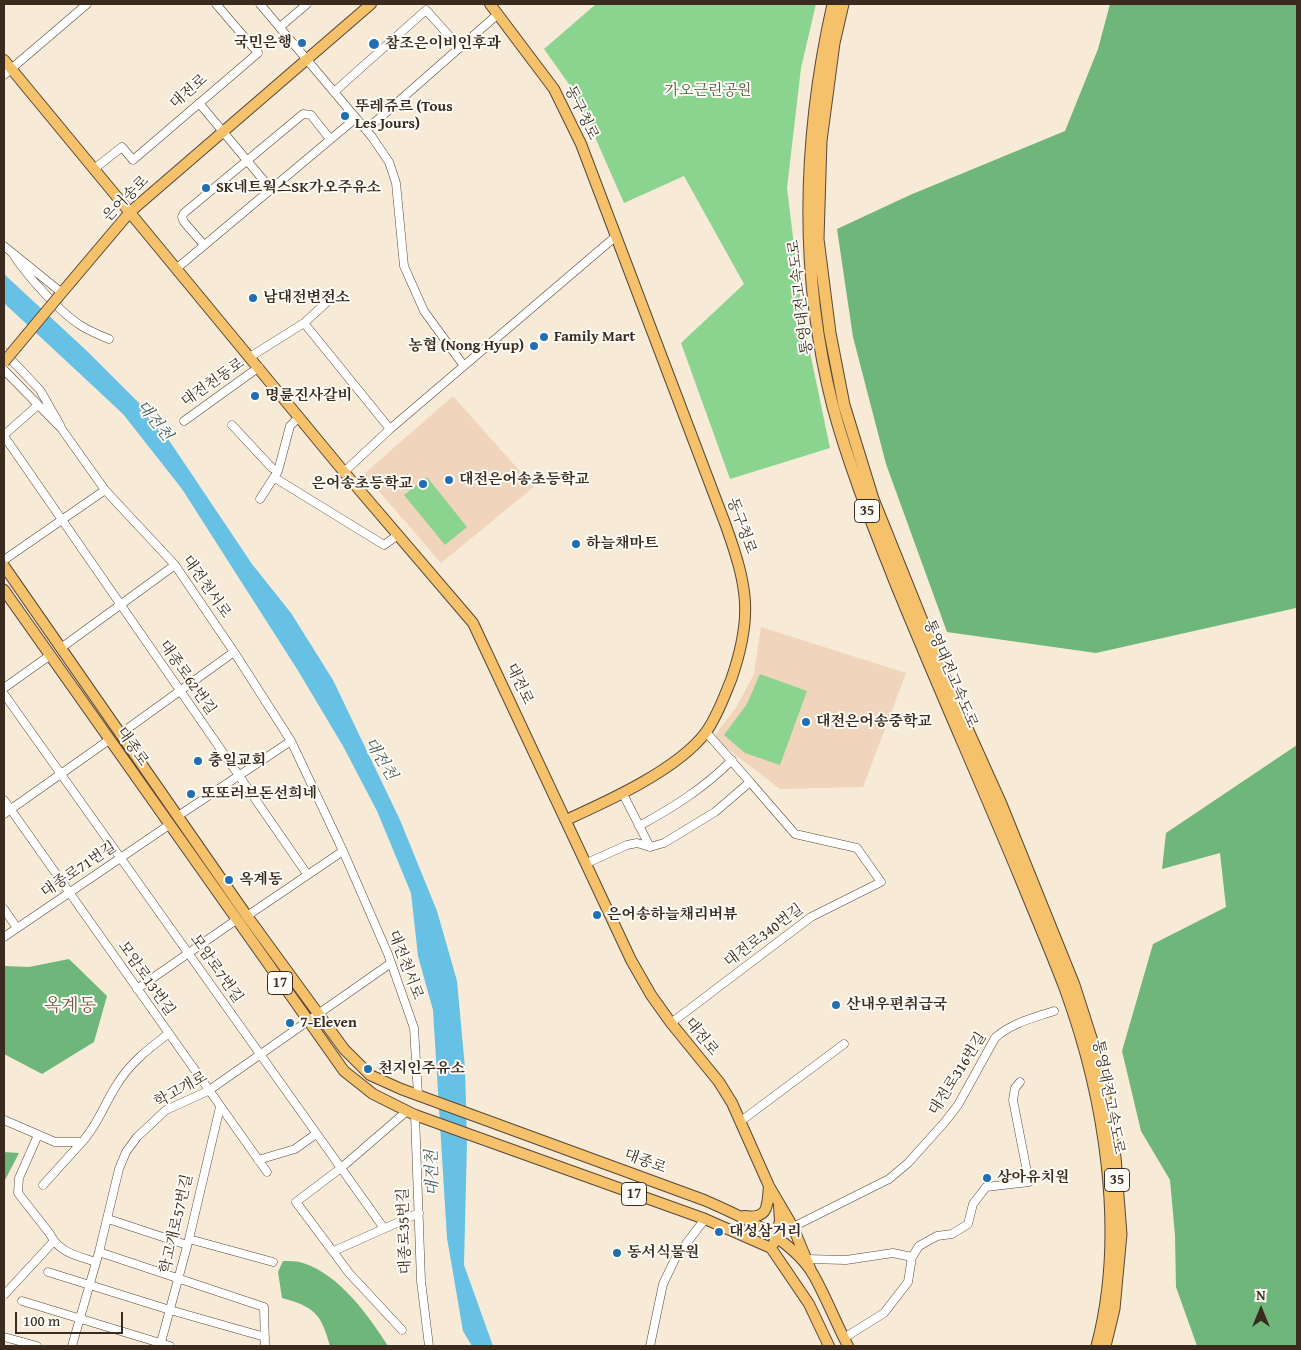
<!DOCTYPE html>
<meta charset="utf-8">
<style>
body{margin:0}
#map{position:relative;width:1301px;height:1350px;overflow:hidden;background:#f7ead6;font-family:"Gentium Book Plus",serif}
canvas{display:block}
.frame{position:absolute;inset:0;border:5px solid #3b2a1e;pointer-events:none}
.north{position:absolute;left:1236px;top:1285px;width:50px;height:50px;-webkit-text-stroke:4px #fdfcf7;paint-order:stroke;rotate:0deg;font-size:14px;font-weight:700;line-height:20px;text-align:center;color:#3b2a1e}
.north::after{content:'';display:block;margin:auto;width:18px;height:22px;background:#3b2a1e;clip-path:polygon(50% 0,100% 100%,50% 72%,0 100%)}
.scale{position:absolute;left:15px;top:1312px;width:108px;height:22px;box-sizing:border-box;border:2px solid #3b2a1e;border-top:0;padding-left:6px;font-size:15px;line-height:18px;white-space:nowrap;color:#3b2a1e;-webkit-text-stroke:4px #fdfcf7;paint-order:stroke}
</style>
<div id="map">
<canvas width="1301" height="1350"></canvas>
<div class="frame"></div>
<div class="north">N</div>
<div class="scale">100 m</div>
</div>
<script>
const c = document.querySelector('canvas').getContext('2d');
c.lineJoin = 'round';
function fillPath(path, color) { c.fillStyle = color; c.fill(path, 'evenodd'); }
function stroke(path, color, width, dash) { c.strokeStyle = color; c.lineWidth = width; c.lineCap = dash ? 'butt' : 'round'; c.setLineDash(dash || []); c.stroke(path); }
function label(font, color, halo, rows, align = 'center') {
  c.font = font + ' "Gentium Book Plus","Noto Serif KR",serif'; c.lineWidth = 4; c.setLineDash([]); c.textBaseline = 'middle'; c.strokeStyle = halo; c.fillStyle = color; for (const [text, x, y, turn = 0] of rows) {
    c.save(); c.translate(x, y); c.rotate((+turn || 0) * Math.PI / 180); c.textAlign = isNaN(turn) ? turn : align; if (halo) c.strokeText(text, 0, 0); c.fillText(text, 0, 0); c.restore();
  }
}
const built = new Path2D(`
 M 453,396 L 534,487 L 441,563 L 364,474 Z
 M 761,627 L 906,673 L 863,787 L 780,789 L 713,738 L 737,706 L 754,674 Z`);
const green = new Path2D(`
 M 596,4 L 816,4 L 801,68 L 787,188 L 803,319 L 830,448 L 730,479 L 681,343 L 744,284 L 684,176 L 624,203 L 576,94 L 544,49 Z
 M 427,477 L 467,527 L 445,545 L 404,495 Z
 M 760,674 L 807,691 L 780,765 L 745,753 L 724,735 L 747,704 Z`);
const forest = new Path2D(`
 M 1110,4 L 1297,4 L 1297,610 L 1296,608 L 1096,653 L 947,632 L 886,464 L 853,337 L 837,229 L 910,195 L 1065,131 L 1098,49 Z
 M 1297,745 L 1297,1346 L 1197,1346 L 1176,1287 L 1175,1235 L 1170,1180 L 1141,1131 L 1122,1051 L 1153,944 L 1226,907 L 1220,853 L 1162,869 L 1166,833 Z
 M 69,959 L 107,996 L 94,1042 L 42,1074 L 4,1054 L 4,966 L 29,967 Z
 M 4,1152 L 19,1153 L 4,1182 Z
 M 283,1261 C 289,1261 297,1261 303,1263 C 339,1274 369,1316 388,1346 L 330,1346 C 321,1314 315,1307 282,1298 L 278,1272 Z`);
const water = new Path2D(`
 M 4,274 L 88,352 L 154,418 L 252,564 L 291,613 L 333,680 L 400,820 L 437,911 L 457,981 L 465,1068 L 467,1142 L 464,1265 L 493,1346 L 472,1346 L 463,1331 L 447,1238 L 433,1010 L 418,956 L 411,893 L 377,811 L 343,746 L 297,669 L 182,489 L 123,414 L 4,303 Z`);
const minor = new Path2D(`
 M 260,4 L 372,137 L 389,162 L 396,183 L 404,266 L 424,311 L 464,366
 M 280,27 L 307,4
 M 4,75 L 87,4
 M 334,92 L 426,10 L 460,48
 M 199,103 L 270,188
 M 366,130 L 498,14
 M 94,169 L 122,147 L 133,160 L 258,53 L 216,4
 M 204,245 L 184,222 L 182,217 L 184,213 L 303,114 L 311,115 L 330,139
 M 4,246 L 62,293
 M 13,254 C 26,275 60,312 80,325 C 89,331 99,335 109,339
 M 176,269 L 356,118
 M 304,323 L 390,429
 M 4,352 L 40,390 L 60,425
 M 250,357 L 304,323 L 326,303
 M 4,370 L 61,428 L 105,490 L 175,565 L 234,652 L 291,741 L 343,851 L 388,954 L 414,1028 L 418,1095
 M 184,421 L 259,367
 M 232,425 L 272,468 L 278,471
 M 4,435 L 38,405
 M 4,436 L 307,874
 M 344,472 L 390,429 L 615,237
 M 275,478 L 384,545 L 398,535
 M 260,499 L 278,471 L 290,426 L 299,417
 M 4,560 L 105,490
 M 61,648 L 175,565
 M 4,688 L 49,656
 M 4,694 L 383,1227
 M 120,734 L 234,652
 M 623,794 L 650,847
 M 4,800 L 267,1172
 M 4,814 L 109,740
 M 178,816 L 291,741
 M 639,826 C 674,807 704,788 732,760
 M 587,863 L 627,845 L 637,843 L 650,847 L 664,843 L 715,812 L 750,782 L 706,732
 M 4,909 L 17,928
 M 247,916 L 343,851
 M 4,937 L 169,825
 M 137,989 L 236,920
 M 671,1023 L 811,917 L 881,882 L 857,848 L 795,834 L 750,782
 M 415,1115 L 421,1281 L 429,1346
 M 4,1120 L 55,1142 L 82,1142 C 97,1126 104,1105 116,1086 C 129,1064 148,1049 168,1034
 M 741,1121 L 844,1044
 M 38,1135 L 19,1178 L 18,1193 L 50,1234 C 59,1253 78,1256 96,1262
 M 258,1160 L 295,1149 L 316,1134
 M 43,1185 L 82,1142
 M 108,1219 L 187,1245
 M 793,1227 L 889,1179 L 908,1163 L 944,1123 L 958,1105 L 995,1038 C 1011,1023 1033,1018 1054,1011
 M 189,1239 L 273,1262
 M 334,1251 L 419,1213
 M 99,1252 L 264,1307 L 265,1346
 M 806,1259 L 846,1260 L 893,1253 L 912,1257
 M 48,1272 L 170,1310 L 265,1337
 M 4,1295 L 54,1241
 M 22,1301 L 170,1346
 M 402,1330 L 349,1273 L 296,1202 L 341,1168 L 407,1111
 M 4,1337 L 37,1346
 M 844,1338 L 884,1313 L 908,1282 L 912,1257 L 919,1246 L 937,1236 L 952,1234 L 968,1224 L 973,1204 L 986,1187 L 1029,1182 L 1013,1100 L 1015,1088 L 1020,1082
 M 72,1346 L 99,1252 L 119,1169 L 126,1152 L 137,1137 L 166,1110 L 208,1091 L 391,963
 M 160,1346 L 189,1239 L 220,1107
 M 650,1346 L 663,1284 L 676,1257 L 705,1219`);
const major = new Path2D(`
 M 490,4 L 554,89 L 581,144 L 726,526 C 748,588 753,617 731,680 C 724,697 717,717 706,732 C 679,769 608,801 566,820
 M 4,60 L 344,472 L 473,623 L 631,960 L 651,995 L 671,1023 L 719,1082 L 732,1103 L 769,1186 L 793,1227 L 812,1273
 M 59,296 L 130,212 L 371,4
 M 4,566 L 247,916 L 344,1049 L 370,1075 L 401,1089 L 704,1200 C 741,1216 791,1238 813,1274 C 826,1297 836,1323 848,1346
 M 4,590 L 344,1071 L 373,1094 L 415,1115 L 705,1219 L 771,1248 L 809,1304 L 829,1346
 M 744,1216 C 769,1219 767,1207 769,1186
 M 774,1243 L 780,1221 L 779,1206`);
const highway = new Path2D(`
 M 833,4 C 803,137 799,274 833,407 C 849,466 872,523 894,579 C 935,680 979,778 1020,877 C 1035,914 1051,951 1065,988 C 1105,1097 1127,1233 1097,1346
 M 843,4 L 834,43 L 821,141 L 818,239 L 830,333 L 844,405 L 873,499 L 951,693 L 1001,804 L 1074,985 L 1099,1063 L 1115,1157 L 1121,1234 L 1114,1309 L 1105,1346`);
const majorBridge = new Path2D(`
 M 4,362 L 59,296`);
const markers = [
 [302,43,5,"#1f6fb2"],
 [374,44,6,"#1f6fb2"],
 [345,116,5,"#1f6fb2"],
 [206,188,5,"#1f6fb2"],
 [253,298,5,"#1f6fb2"],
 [544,337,5,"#1f6fb2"],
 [534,346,5,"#1f6fb2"],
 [255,396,5,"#1f6fb2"],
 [449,480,5,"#1f6fb2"],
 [423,484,5,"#1f6fb2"],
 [576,544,5,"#1f6fb2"],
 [806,722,5,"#1f6fb2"],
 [198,761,5,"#1f6fb2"],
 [191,794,5,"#1f6fb2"],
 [229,880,5,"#1f6fb2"],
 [597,915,5,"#1f6fb2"],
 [836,1005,5,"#1f6fb2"],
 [290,1023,5,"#1f6fb2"],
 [368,1069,5,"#1f6fb2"],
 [987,1178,5,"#1f6fb2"],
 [719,1232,5,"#1f6fb2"],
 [617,1253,5,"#1f6fb2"]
];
const shields = [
 [867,511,25],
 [280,983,25],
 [1117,1180,25],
 [634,1194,25]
];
const shieldNames = [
 ["35",867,511],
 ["17",280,983],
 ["35",1117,1180],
 ["17",634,1194]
];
const poiNames = [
 ["국민은행",292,43,"right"],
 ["참조은이비인후과",385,44],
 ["뚜레쥬르 (Tous",355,107],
 ["Les Jours)",355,124],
 ["SK네트웍스SK가오주유소",216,188],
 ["남대전변전소",263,298],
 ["Family Mart",554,337],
 ["농협 (Nong Hyup)",524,346,"right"],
 ["명륜진사갈비",265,396],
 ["대전은어송초등학교",459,480],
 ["은어송초등학교",413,484,"right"],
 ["하늘채마트",586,544],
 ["대전은어송중학교",816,722],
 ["충일교회",208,761],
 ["또또러브돈선희네",201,794],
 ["옥계동",239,880],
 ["은어송하늘채리버뷰",607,915],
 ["산내우편취급국",846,1005],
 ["7-Eleven",300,1023],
 ["천지인주유소",378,1069],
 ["상아유치원",997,1178],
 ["대성삼거리",729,1232],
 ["동서식물원",627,1253]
];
const parkNames = [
 ["가오근린공원",708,91]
];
const streetNames = [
 ["대전로",189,92,-41],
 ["동구청로",581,113,64],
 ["은어송로",126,199,-45],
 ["통영대전고속도로",801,297,-97],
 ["대전천동로",213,383,-35],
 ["동구청로",741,526,70],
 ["대전천서로",206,587,55],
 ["통영대전고속도로",950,674,67],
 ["대종로62번길",187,678,55],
 ["대전로",519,684,65],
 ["대종로",132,747,55],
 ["대종로71번길",79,870,-34],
 ["대전로340번길",764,936,-37],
 ["대전천서로",405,965,69],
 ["모암로7번길",216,969,55],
 ["모암로13번길",146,979,55],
 ["대전로",701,1037,51],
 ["대전로316번길",958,1074,-58],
 ["학고개로",181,1090,-29],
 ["통영대전고속도로",1108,1097,79],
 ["대종로",645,1162,20],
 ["학고개로57번길",177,1224,-77],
 ["대종로35번길",405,1231,-92]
];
const waterNames = [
 ["대전천",154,421,51],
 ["대전천",380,759,58],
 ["대전천",433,1173,-91]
];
const quarterNames = [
 ["옥계동",70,1006]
];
fillPath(built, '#f0d5bc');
fillPath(green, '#8ad490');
fillPath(forest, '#6fb67a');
fillPath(water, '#66c1e4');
stroke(minor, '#57473a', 9);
stroke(major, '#57473a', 12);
stroke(highway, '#57473a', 13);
stroke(minor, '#fff', 8);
stroke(major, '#f5c16b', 10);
stroke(highway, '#f5c16b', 11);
stroke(majorBridge, '#57473a', 12, []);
stroke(majorBridge, '#f5c16b', 10);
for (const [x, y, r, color] of markers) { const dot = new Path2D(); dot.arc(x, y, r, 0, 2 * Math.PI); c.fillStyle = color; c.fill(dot); stroke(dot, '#fdfcf7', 2); }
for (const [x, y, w] of shields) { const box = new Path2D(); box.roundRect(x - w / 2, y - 11.5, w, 23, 4); c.fillStyle = '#fdfcf7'; c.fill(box); stroke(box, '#3b2a1e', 1); }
label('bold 14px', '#3b2a1e', null, shieldNames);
label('bold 15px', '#3b2a1e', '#fdfcf7', poiNames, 'left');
label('15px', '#535d40', '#fdfcf7', parkNames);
label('15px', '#3b2a1e', '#fdfcf7', streetNames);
label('italic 16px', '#4a5f63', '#fdfcf7', waterNames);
label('18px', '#7b5843', '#fdfcf7', quarterNames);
</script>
